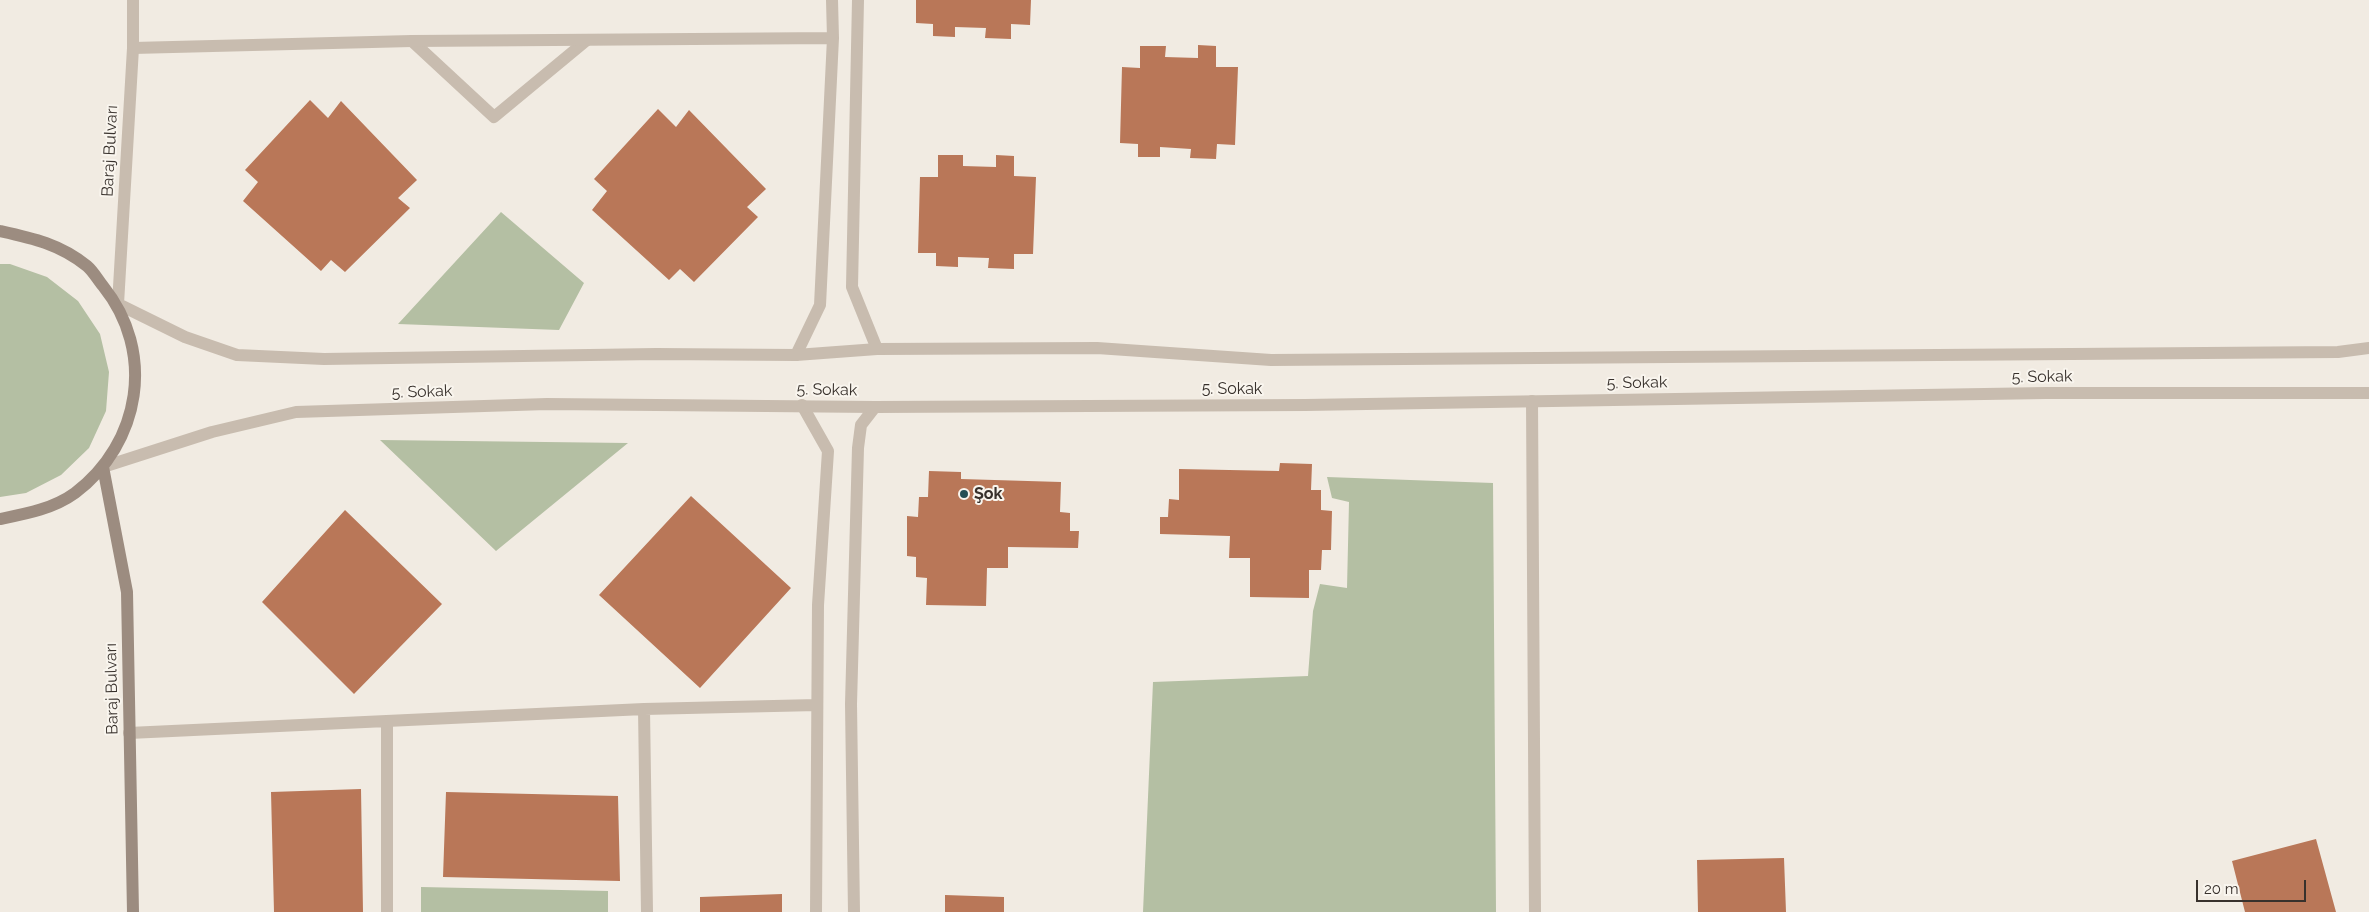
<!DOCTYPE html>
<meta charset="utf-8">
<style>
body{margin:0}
#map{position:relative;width:2369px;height:912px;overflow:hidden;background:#f1ebe2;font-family:Raleway,sans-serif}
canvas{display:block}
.scale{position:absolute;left:2196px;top:880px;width:110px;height:22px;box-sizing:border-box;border:2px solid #38312c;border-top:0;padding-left:6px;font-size:15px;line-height:18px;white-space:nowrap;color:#38312c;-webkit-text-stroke:4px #f9f5ee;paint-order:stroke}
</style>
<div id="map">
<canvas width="2369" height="912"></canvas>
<div class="scale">20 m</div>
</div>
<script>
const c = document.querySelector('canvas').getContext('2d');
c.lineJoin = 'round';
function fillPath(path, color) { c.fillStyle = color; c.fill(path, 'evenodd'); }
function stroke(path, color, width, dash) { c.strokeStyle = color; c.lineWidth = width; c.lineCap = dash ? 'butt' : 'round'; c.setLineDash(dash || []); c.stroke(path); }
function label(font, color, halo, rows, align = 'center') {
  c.font = font + ' Raleway,sans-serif'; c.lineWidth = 4; c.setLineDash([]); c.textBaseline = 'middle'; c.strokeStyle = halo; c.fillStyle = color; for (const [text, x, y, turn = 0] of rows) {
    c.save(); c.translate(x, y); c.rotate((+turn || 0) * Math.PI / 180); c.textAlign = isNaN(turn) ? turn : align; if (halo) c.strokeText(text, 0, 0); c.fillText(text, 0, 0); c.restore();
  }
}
const green = new Path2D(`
 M 501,212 L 584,283 L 559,330 L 398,324 Z
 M 0,264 L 10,264 L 47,277 L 78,301 L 100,334 L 109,372 L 106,411 L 89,448 L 61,475 L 26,493 L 0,497 Z
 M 380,440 L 628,443 L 496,551 Z
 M 1327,477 L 1493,483 L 1496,912 L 1143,912 L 1153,682 L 1308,676 L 1313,611 L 1320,584 L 1347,588 L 1349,502 L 1332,498 Z
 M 421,887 L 608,891 L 608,912 L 421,912 Z`);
const building = new Path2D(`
 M 916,0 L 1031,0 L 1030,25 L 1011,24 L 1011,39 L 985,38 L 986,28 L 955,27 L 955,37 L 933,36 L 933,24 L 916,23 Z
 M 1198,45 L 1216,46 L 1216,67 L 1238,67 L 1235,145 L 1217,144 L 1216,159 L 1190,158 L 1191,149 L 1160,147 L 1160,157 L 1138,157 L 1138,144 L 1120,143 L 1122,67 L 1140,68 L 1140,46 L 1166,46 L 1165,57 L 1198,58 Z
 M 310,100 L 328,118 L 341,101 L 417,180 L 398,198 L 410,208 L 345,272 L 331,260 L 321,271 L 243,201 L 258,182 L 245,170 Z
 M 658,109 L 676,127 L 689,110 L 766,189 L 747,207 L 758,217 L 694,282 L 680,269 L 669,280 L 592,210 L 607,191 L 594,179 Z
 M 938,155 L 963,155 L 963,166 L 996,167 L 996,155 L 1014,156 L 1014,176 L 1036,177 L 1033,254 L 1014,254 L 1014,269 L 988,268 L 989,258 L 958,257 L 958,267 L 936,266 L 936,253 L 918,253 L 920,177 L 938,177 Z
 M 1280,463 L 1312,464 L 1311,490 L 1321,490 L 1321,510 L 1332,511 L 1331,550 L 1322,550 L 1321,570 L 1309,570 L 1309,598 L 1250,597 L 1250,558 L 1229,558 L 1230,536 L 1160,534 L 1160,517 L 1168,517 L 1169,499 L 1179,500 L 1179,469 L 1279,471 Z
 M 929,471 L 961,472 L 961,479 L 1061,482 L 1060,512 L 1070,513 L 1070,531 L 1079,531 L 1078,548 L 1008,547 L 1008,568 L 987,568 L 986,606 L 926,605 L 927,578 L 916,577 L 916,557 L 907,556 L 907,516 L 918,517 L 919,497 L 928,497 Z
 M 691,496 L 791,588 L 700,688 L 599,595 Z
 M 345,510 L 442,604 L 354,694 L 262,602 Z
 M 361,789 L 363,912 L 274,912 L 271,792 Z
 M 446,792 L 618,796 L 620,881 L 443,877 Z
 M 2316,839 L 2336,912 L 2245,912 L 2232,861 Z
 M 1784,858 L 1786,912 L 1698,912 L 1697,860 Z
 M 782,894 L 782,912 L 700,912 L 700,897 Z
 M 945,895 L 1004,897 L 1004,912 L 945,912 Z`);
const service = new Path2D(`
 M 412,41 L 494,117 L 587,40`);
const minor = new Path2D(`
 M 858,0 L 852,287 L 877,349
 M 133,48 L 412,41 L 833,38
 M 796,355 L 820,305 L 833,38 L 832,0
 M 1532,401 L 1535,912
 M 802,405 L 828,451 L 818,605 L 816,912
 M 644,709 L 647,912
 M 387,721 L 387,912
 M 129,733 L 644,709 L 817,705
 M 854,912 L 851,704 L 858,448 L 861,425 L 875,407`);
const tertiary = new Path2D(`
 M 133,0 L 133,48 L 118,304 L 185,337 L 237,355 L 324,359 L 656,354 L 796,355 L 877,349 L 1097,348 L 1271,360 L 2338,352 L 2369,348
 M 103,467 L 212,432 L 296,412 L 547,404 L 875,407 L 1305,405 L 2046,393 L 2369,393`);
const secondary = new Path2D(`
 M 0,231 C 32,238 60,244 87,266 C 93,271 98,280 103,286 C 156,352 141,443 75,493 C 53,509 25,514 0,519
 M 103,467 L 127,592 L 133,912`);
const markers = [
 [964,494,5,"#264f55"]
];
const streetNames = [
 ["Baraj Bulvarı",110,151,-87],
 ["5. Sokak",2042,377,-1],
 ["5. Sokak",1637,383,-1],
 ["5. Sokak",1232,389],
 ["5. Sokak",827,390,1],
 ["5. Sokak",422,392,-2],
 ["Baraj Bulvarı",112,689,-91]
];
const poiNames = [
 ["Şok",974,494]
];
fillPath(green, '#b4bfa3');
fillPath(building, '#b97758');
stroke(service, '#c8bcaf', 12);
stroke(minor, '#c8bcaf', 12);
stroke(tertiary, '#c8bcaf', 12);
stroke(secondary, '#9c8c80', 12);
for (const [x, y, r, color] of markers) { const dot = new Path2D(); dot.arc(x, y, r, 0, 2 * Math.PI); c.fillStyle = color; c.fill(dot); stroke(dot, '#f9f5ee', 2); }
label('16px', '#38312c', '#f9f5ee', streetNames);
label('bold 16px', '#38312c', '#f9f5ee', poiNames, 'left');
</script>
